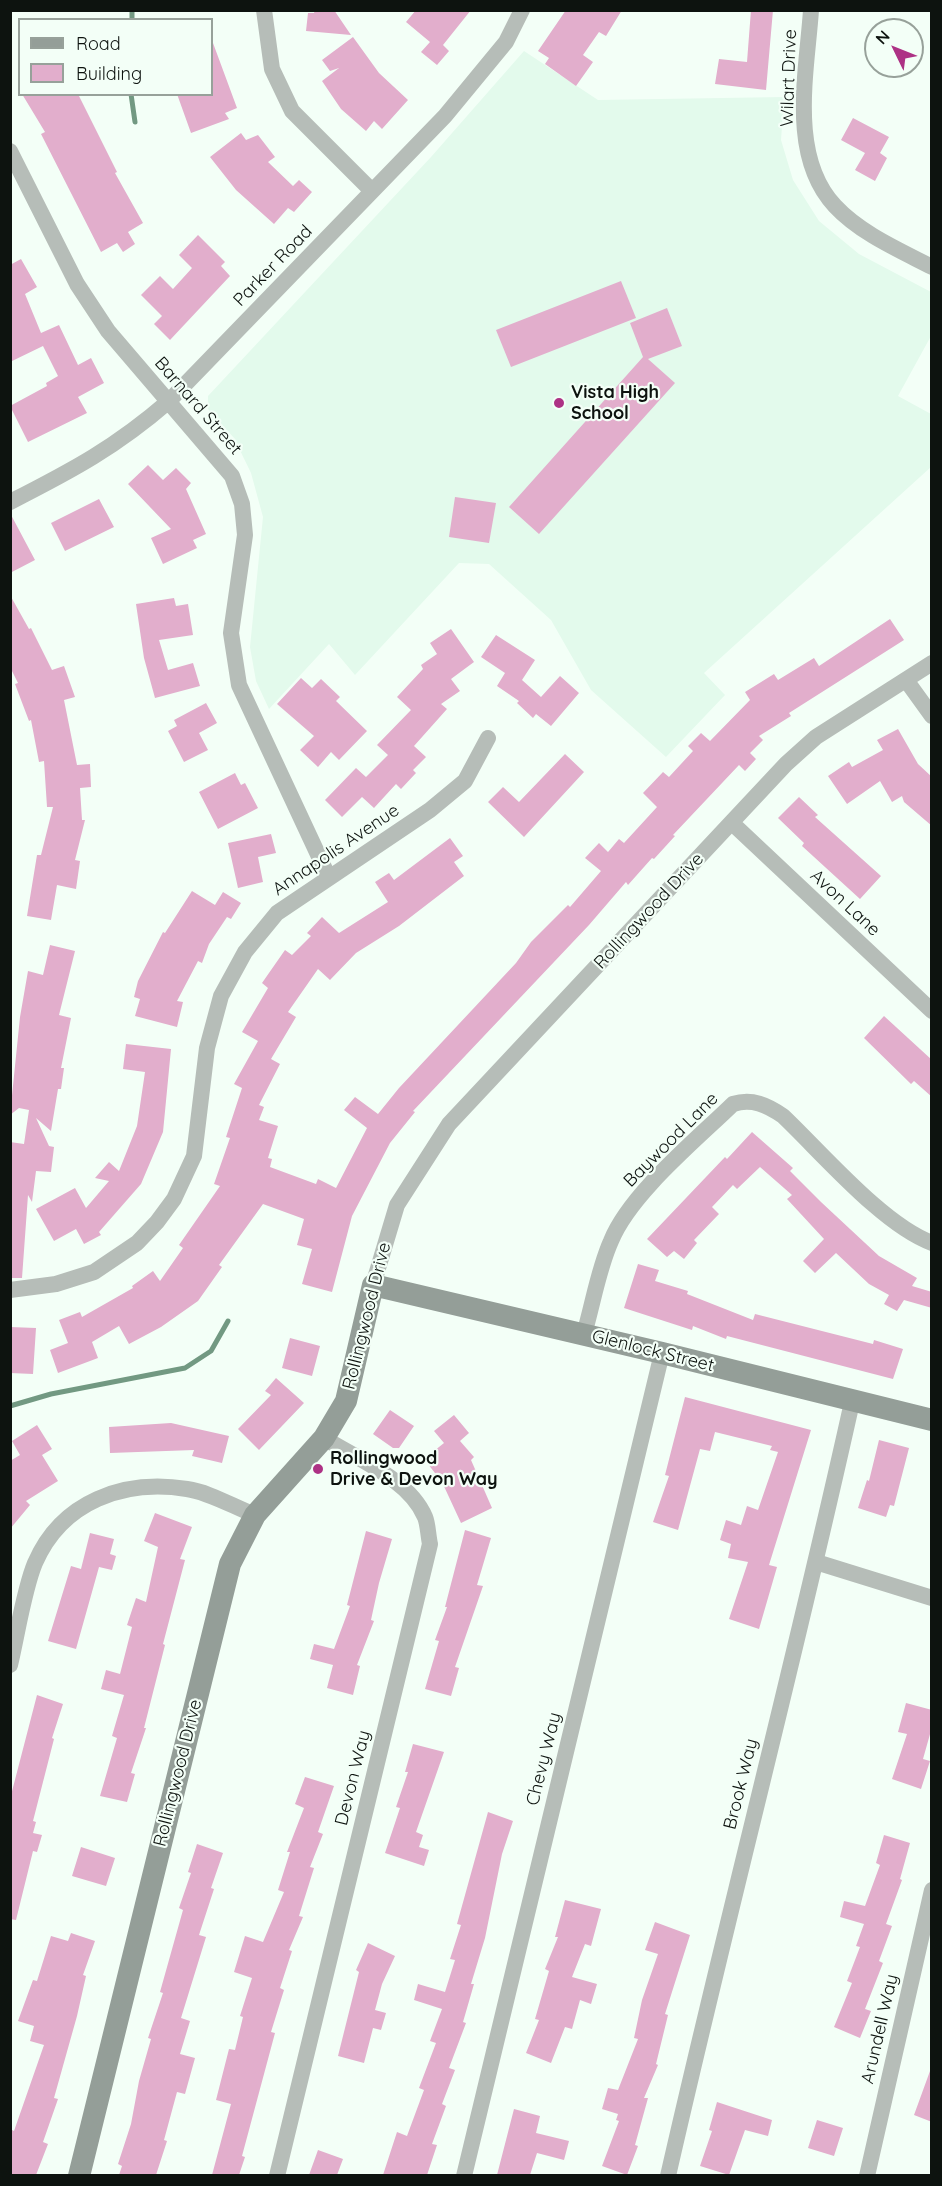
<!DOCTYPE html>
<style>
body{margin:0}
#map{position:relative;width:942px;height:2186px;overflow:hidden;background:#f3fff7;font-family:Quicksand,sans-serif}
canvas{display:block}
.frame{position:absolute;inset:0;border:12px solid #0d130f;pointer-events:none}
.legend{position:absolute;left:18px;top:18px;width:195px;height:78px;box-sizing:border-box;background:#f3fff7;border:2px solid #97a19a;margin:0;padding:8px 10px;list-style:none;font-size:18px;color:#0d130f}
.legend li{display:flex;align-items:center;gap:12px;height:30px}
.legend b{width:30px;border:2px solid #97a19a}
.north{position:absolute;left:864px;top:18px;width:60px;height:60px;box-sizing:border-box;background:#f3fff7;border:2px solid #97a19a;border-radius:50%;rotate:313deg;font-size:16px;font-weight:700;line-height:24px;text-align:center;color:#0d130f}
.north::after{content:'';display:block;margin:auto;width:21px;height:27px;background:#ad3285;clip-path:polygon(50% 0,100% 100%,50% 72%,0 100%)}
</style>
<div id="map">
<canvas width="942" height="2186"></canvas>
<div class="frame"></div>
<ul class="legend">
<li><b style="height:8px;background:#949e98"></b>Road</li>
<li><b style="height:16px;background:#e2aecc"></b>Building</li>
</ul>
<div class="north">N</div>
</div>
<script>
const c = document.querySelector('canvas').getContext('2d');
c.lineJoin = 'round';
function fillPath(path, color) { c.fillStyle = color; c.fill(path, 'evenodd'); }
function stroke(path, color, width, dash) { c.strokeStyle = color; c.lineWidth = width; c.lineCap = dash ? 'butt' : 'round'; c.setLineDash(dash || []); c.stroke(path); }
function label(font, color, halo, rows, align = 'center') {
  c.font = font + ' Quicksand,sans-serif'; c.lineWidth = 4.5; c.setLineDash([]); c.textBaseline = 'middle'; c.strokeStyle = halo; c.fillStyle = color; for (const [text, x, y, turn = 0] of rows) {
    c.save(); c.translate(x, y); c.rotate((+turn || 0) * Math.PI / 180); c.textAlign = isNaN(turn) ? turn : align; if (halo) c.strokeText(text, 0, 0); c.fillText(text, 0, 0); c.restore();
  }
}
const built = new Path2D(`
 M 524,51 L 598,100 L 784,97 L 781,140 L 793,180 L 819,221 L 859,254 L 931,292 L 931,336 L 898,396 L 931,414 L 931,467 L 704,673 L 725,695 L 666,757 L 591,690 L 551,620 L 489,564 L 459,563 L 355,675 L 329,644 L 269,709 L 256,681 L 250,647 L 263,517 L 251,473 L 234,438 L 208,409 L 208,396 L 431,157 Z`);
const stream = new Path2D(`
 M 132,10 L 132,20
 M 131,94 L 135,122
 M 10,1406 L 51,1394 L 185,1368 L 211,1351 L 228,1321`);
const building = new Path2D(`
 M 315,10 L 334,10 L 351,35 L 306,31 L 308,13 L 314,13 Z
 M 416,10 L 471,10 L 443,45 L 449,51 L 437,65 L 421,52 L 430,42 L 406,22 Z
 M 566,10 L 622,10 L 606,36 L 599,32 L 583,55 L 593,62 L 576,86 L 545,64 L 549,58 L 538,51 Z
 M 751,10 L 773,10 L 766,90 L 715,84 L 719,59 L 747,62 Z
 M 353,37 L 379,73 L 408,100 L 382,129 L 374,121 L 366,131 L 341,109 L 322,81 L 339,68 L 330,71 L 322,60 Z
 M 213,43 L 237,108 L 225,113 L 229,119 L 191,133 L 177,94 L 212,94 Z
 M 22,94 L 78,94 L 117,172 L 115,173 L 143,223 L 128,232 L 135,244 L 123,252 L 117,243 L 101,252 L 41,134 L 45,132 Z
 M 853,118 L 889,137 L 880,153 L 887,158 L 875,181 L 855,170 L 865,153 L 841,140 Z
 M 241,133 L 246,140 L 258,135 L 275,157 L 268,162 L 293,186 L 299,180 L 312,192 L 294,212 L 288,208 L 274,224 L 236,190 L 210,157 Z
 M 198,235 L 225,262 L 221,266 L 230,276 L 170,340 L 154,324 L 162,316 L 141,295 L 160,276 L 173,289 L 192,268 L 179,255 Z
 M 21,259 L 37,287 L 25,294 L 41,333 L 59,325 L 78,365 L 91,358 L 104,383 L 78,397 L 87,413 L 28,442 L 10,406 L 47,386 L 46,383 L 58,376 L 43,346 L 10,362 L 10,265 Z
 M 621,281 L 636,318 L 511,367 L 496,330 Z
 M 667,308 L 682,346 L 648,359 L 675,383 L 539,534 L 509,507 L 643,357 L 630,323 Z
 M 148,465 L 163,480 L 176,468 L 191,483 L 186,489 L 206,534 L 193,540 L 197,548 L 163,564 L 151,538 L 171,529 L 128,484 Z
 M 455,497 L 496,503 L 489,543 L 449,537 Z
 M 99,499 L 114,527 L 65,551 L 51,523 Z
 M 10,513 L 35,560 L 10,573 Z
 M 10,595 L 29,629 L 31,628 L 52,670 L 64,666 L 75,697 L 64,700 L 77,765 L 90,764 L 91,787 L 80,788 L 82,820 L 85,820 L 75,860 L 80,861 L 76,889 L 57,885 L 51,920 L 27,916 L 37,855 L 41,855 L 53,807 L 47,807 L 44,761 L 39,762 L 31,720 L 29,721 L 15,684 L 18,683 L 10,667 Z
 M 174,598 L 176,606 L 188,604 L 193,635 L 159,640 L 168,670 L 193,663 L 200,686 L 155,698 L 144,658 L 136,604 Z
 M 890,619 L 904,640 L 789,713 L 791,716 L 759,736 L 763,740 L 750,753 L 756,759 L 745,771 L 739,765 L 673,835 L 675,836 L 654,859 L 652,858 L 628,885 L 626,882 L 589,925 L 413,1111 L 415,1112 L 390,1143 L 352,1216 L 332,1292 L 302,1284 L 312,1249 L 297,1245 L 304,1219 L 263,1204 L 219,1265 L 222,1267 L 198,1301 L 161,1327 L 129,1344 L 119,1326 L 92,1342 L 98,1358 L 58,1373 L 50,1350 L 68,1343 L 59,1320 L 80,1312 L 82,1317 L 133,1288 L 132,1286 L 153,1271 L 160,1281 L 183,1248 L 179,1245 L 220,1186 L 214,1184 L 230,1138 L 226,1137 L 242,1088 L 234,1084 L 258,1041 L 242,1032 L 268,988 L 262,983 L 285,950 L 292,955 L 311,936 L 307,933 L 322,917 L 339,933 L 388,902 L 375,882 L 389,873 L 394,880 L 450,838 L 463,856 L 454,862 L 464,876 L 399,926 L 356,953 L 330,980 L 318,969 L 288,1012 L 296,1017 L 271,1059 L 280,1064 L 259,1105 L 264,1107 L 259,1120 L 278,1126 L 268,1158 L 272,1159 L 270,1167 L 316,1184 L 318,1179 L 336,1188 L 367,1128 L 344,1110 L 355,1097 L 378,1114 L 399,1088 L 516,963 L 531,942 L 568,905 L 570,907 L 601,871 L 585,858 L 599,843 L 608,852 L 619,839 L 624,843 L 657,807 L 643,793 L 663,772 L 669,777 L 693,751 L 688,746 L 701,733 L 710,741 L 750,700 L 745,692 L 774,674 L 778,680 L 814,658 L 819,666 Z
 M 451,629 L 474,662 L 451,679 L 460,691 L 441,704 L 447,709 L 414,746 L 426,757 L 413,770 L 416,773 L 401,789 L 396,784 L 374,808 L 362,797 L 342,817 L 325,800 L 356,768 L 366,777 L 388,755 L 377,745 L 411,710 L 397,697 L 423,669 L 421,665 L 437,654 L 430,643 Z
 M 496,635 L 535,660 L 522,680 L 541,697 L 560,676 L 579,693 L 551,726 L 536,714 L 533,718 L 517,703 L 519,701 L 497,686 L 505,673 L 481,657 Z
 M 301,678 L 312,688 L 321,679 L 340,697 L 336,701 L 367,731 L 339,760 L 331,752 L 318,767 L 300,750 L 314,736 L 277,704 Z
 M 206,703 L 217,723 L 199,733 L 208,750 L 184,762 L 168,731 L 177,726 L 174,720 Z
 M 898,729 L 918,764 L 932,777 L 932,826 L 904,802 L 902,796 L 892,802 L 880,781 L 847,804 L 828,776 L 849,762 L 852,767 L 883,750 L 877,740 Z
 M 565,754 L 584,772 L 524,837 L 488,802 L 503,787 L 519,802 Z
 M 235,773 L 241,785 L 245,783 L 258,808 L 218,829 L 199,792 Z
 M 799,797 L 818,815 L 815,817 L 881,876 L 860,899 L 802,846 L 804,843 L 778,818 Z
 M 271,834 L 276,853 L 258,857 L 263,882 L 238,888 L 228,843 Z
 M 192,891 L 215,905 L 223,892 L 241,903 L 231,919 L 227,917 L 209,944 L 202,963 L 198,961 L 177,1001 L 183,1002 L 177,1027 L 135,1016 L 140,999 L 134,997 L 138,981 L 163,932 L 165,933 Z
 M 50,945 L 75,951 L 59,1015 L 71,1018 L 61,1068 L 64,1068 L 61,1089 L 58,1089 L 51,1131 L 36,1118 L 49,1146 L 54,1147 L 51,1172 L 36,1171 L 32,1202 L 28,1195 L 22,1278 L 10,1278 L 10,1142 L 24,1144 L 29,1110 L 19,1108 L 10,1115 L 20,1017 L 28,971 L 43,975 Z
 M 884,1016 L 932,1060 L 932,1097 L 914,1081 L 911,1084 L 864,1038 Z
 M 126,1044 L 171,1049 L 163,1132 L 141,1184 L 99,1232 L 101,1235 L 84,1244 L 76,1229 L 54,1241 L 36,1209 L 75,1188 L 86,1208 L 109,1181 L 95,1178 L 109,1162 L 119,1171 L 137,1126 L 145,1072 L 123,1069 Z
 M 752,1132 L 793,1168 L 790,1171 L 821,1202 L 879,1256 L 917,1278 L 912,1286 L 932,1292 L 932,1308 L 904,1300 L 897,1311 L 884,1304 L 889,1295 L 869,1284 L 836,1253 L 815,1273 L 803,1261 L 824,1239 L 787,1199 L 792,1195 L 760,1167 L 737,1189 L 733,1185 L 712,1207 L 719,1214 L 694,1240 L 697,1243 L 684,1259 L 674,1251 L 667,1257 L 647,1239 L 725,1157 L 727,1159 Z
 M 638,1264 L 659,1270 L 655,1281 L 688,1291 L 687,1294 L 753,1320 L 755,1314 L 873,1344 L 874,1340 L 903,1349 L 893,1379 L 727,1336 L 726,1339 L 693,1326 L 692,1330 L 624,1308 Z
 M 10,1327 L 36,1328 L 33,1374 L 10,1373 Z
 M 290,1338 L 320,1346 L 312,1376 L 282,1368 Z
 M 276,1378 L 304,1403 L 259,1450 L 238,1429 L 271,1395 L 265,1391 Z
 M 685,1397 L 811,1430 L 769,1565 L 777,1567 L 759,1629 L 729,1619 L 748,1562 L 728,1558 L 731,1544 L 720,1540 L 726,1520 L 741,1525 L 747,1506 L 758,1510 L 778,1452 L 770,1450 L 772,1446 L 715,1432 L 710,1451 L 700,1449 L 678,1530 L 653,1522 L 669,1476 L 665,1475 Z
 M 390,1410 L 414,1426 L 399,1448 L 393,1448 L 373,1434 Z
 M 454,1415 L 469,1433 L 460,1441 L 474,1457 L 471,1460 L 492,1508 L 461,1523 L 442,1482 L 424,1459 L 444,1443 L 434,1431 Z
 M 171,1423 L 229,1436 L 222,1463 L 192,1456 L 194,1450 L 110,1453 L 109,1427 Z
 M 37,1425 L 52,1449 L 42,1455 L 58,1481 L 26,1501 L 30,1505 L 10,1529 L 10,1461 L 20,1455 L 12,1441 Z
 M 879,1440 L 909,1448 L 894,1506 L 890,1505 L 886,1517 L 858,1508 L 867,1480 L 869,1481 Z
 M 155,1513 L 192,1527 L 180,1559 L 185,1560 L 163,1644 L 165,1645 L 144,1728 L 146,1728 L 131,1773 L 135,1774 L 127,1802 L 100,1796 L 117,1738 L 112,1736 L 124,1695 L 101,1689 L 106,1670 L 120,1674 L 132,1627 L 127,1625 L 136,1598 L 146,1602 L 158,1547 L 144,1541 Z
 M 465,1530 L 491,1538 L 477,1585 L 483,1586 L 455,1667 L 459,1668 L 451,1696 L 425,1689 L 439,1641 L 435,1640 L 447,1607 L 445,1607 Z
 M 366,1531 L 392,1539 L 379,1583 L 371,1620 L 374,1621 L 357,1665 L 360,1666 L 353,1695 L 327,1688 L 333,1665 L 310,1659 L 314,1644 L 334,1649 L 350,1606 L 347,1605 Z
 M 90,1533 L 114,1539 L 110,1554 L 116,1556 L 112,1570 L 99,1567 L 76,1649 L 48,1641 L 71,1566 L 81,1569 Z
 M 37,1695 L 63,1704 L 52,1738 L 54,1739 L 33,1821 L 36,1822 L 33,1833 L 42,1835 L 37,1852 L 33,1851 L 16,1920 L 10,1919 L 10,1799 Z
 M 906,1703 L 932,1710 L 932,1727 L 923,1759 L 930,1761 L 921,1789 L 892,1779 L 907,1734 L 898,1732 Z
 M 413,1744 L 444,1752 L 416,1832 L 423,1835 L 419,1847 L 429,1850 L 424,1866 L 385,1853 L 400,1808 L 396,1807 L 408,1772 L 405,1772 Z
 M 305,1777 L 334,1786 L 318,1832 L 323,1834 L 310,1867 L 314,1868 L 299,1916 L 303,1917 L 289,1950 L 292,1951 L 280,1988 L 284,1990 L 271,2032 L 275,2033 L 242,2156 L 245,2157 L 239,2175 L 212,2175 L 231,2104 L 216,2100 L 229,2049 L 235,2050 L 243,2017 L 240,2016 L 252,1978 L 234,1972 L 245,1936 L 263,1942 L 284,1892 L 278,1890 L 290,1852 L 287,1852 L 304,1808 L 295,1804 Z
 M 488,1812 L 513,1821 L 502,1854 L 485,1938 L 471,1984 L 474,1984 L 463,2022 L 466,2023 L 449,2068 L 455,2070 L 442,2104 L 446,2106 L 432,2144 L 437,2145 L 427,2175 L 383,2175 L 397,2132 L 407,2136 L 424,2090 L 419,2088 L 436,2043 L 430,2041 L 442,2009 L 414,2000 L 418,1984 L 445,1992 L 455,1960 L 450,1959 L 461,1925 L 457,1924 Z
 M 884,1835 L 910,1843 L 900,1879 L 902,1880 L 886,1924 L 892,1926 L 879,1961 L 883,1963 L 865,2009 L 871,2011 L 860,2038 L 834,2027 L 852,1983 L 847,1981 L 860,1947 L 856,1946 L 864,1924 L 840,1917 L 844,1901 L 865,1906 L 880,1865 L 876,1863 Z
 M 197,1844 L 223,1853 L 211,1888 L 214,1889 L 199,1935 L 206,1937 L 181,2018 L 190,2021 L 180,2054 L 195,2058 L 185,2094 L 177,2092 L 164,2140 L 167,2141 L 156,2175 L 119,2175 L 122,2166 L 118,2164 L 131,2124 L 139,2081 L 151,2039 L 148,2038 L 163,1993 L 160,1992 L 183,1910 L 179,1908 L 191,1873 L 188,1872 Z
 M 81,1847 L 115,1858 L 106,1886 L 72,1876 Z
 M 565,1900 L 601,1909 L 591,1946 L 585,1944 L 572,1977 L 597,1984 L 591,2004 L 580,2000 L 572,2029 L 565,2027 L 551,2063 L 526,2053 L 539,2020 L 535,2019 L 549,1971 L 545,1969 L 558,1937 L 555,1937 Z
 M 655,1922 L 690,1935 L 665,2014 L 668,2015 L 656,2064 L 658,2065 L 644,2098 L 648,2098 L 635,2145 L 638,2146 L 627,2175 L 602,2166 L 619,2121 L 616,2120 L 618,2114 L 602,2109 L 608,2088 L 618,2090 L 638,2039 L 634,2038 L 642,2000 L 658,1954 L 645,1950 Z
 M 71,1933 L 95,1941 L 83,1975 L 86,1976 L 77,2016 L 54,2098 L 58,2099 L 43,2142 L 48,2144 L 36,2175 L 10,2175 L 10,2129 L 14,2131 L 44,2045 L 30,2041 L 34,2026 L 18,2021 L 33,1980 L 37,1981 L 51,1936 L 68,1941 Z
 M 368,1943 L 395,1956 L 382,1984 L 375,2010 L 386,2013 L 381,2030 L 373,2028 L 364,2063 L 338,2056 L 359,1972 L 356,1970 Z
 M 930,2071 L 932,2071 L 932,2122 L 914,2115 Z
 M 717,2102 L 772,2120 L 768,2136 L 745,2130 L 729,2175 L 700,2166 L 712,2131 L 709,2130 Z
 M 514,2109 L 540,2116 L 536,2133 L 569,2141 L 564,2160 L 537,2153 L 530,2175 L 497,2175 Z
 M 817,2120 L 843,2128 L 834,2156 L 808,2148 Z
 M 318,2150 L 343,2159 L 337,2175 L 309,2175 Z`);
const street = new Path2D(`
 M 264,10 L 272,69 L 292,111 L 372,191
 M 811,10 C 807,71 788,156 835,206 C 860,233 899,250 932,267
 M 10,151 L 77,284 L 108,331 L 232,476 L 242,504 L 245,535 L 231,633 L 239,685 L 329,878
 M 10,502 C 73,470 116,447 169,401 L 445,116 L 506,42 L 522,10
 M 906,680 L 932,716
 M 732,823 L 932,1011
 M 373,1285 L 397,1205 L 449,1124 L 786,764 L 816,737 L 932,663
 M 10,1290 L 56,1284 L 94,1272 L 137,1243 L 157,1222 L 174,1199 L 194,1156 L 207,1048 L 221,996 L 245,952 L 277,913 L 430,810 L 465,781 L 488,738
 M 584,1334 C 593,1304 598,1270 611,1241 C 630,1194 696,1140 733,1104 C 752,1098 767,1105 783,1116 C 822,1153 883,1225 932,1243
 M 816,1562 L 932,1598
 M 10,1665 C 17,1636 24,1589 35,1563 C 62,1501 124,1479 187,1489 C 209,1492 234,1507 255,1515
 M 277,2176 L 430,1544 C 428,1535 428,1524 425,1517 C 409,1479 357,1459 324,1438
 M 464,2176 L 662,1353
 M 668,2176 C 727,1917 795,1660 852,1402
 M 867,2176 L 932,1890`);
const secondary = new Path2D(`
 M 79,2176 L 230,1564 L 255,1515 L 324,1438 L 346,1401 L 373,1285 L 662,1353 L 932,1420`);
const markers = [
 [559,403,6,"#ad3285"],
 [318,1469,6,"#ad3285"]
];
const streetNames = [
 ["Wilart Drive",789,78,-88],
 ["Parker Road",273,266,-46],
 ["Barnard Street",198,406,49],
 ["Annapolis Avenue",336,850,-34],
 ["Avon Lane",845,903,43],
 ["Rollingwood Drive",649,911,-47],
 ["Baywood Lane",671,1140,-45],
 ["Rollingwood Drive",367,1316,-76],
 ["Glenlock Street",653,1351,14],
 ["Chevy Way",544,1759,-76],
 ["Rollingwood Drive",178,1773,-76],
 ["Devon Way",353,1778,-76],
 ["Brook Way",741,1784,-76],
 ["Arundell Way",880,2029,-77]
];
const poiNames = [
 ["Vista High",571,393],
 ["School",571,414],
 ["Rollingwood",330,1459],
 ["Drive & Devon Way",330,1480]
];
fillPath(built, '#e3faec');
stroke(stream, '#729982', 5);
fillPath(building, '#e2aecc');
stroke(street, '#b6bdb8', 16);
stroke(secondary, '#949e98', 22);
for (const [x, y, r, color] of markers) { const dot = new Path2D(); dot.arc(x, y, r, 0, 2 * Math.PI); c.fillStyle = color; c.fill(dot); stroke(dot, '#f3fff7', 2); }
label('18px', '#0d130f', '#f3fff7', streetNames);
label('bold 18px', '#0d130f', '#f3fff7', poiNames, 'left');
</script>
